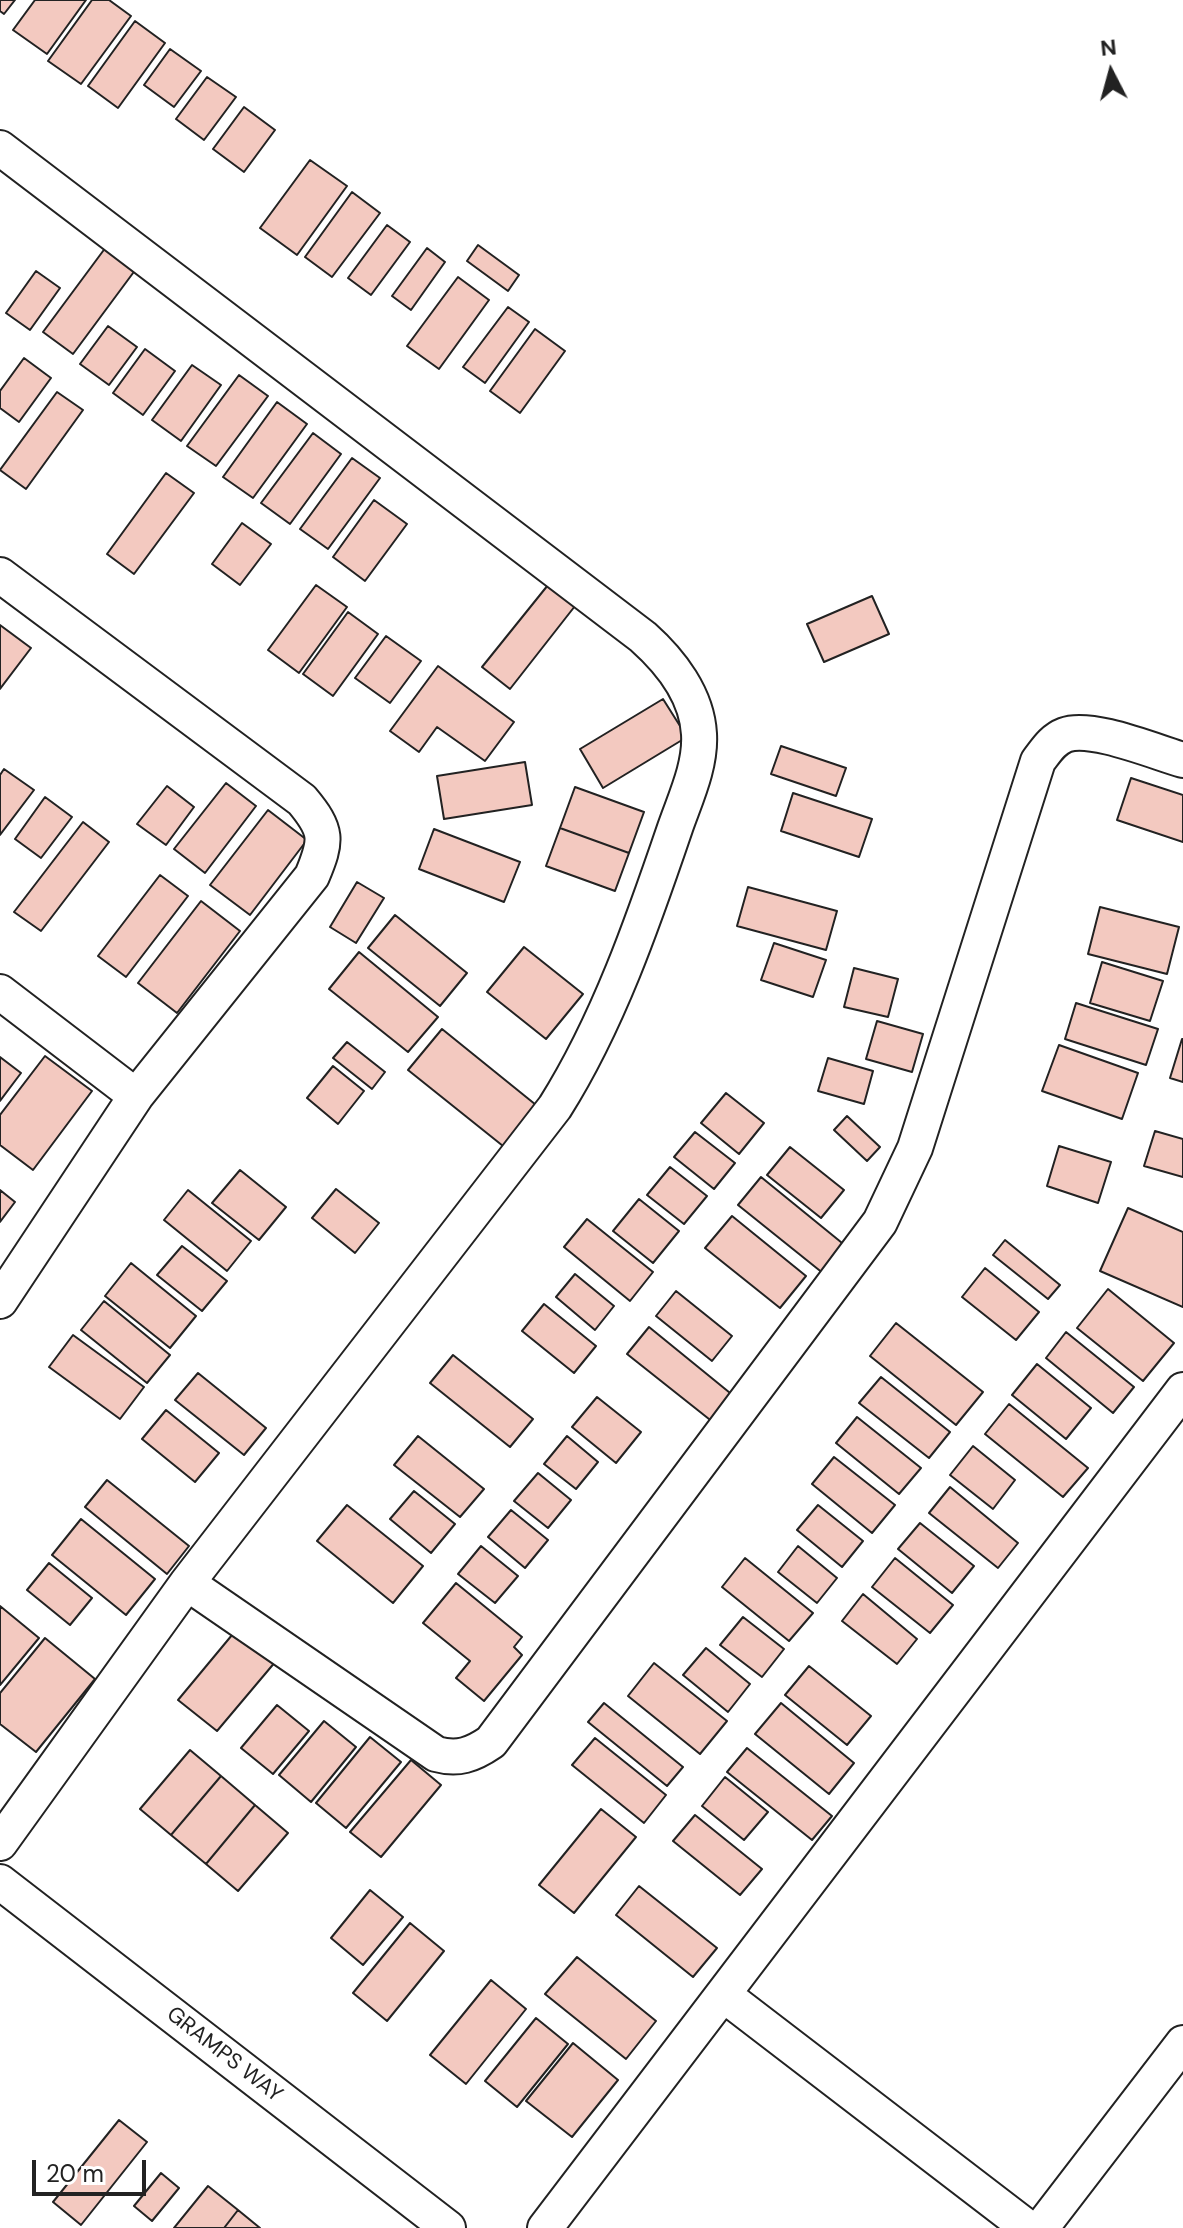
<!DOCTYPE html>
<style>
body{margin:0}
#map{position:relative;width:1183px;height:2228px;overflow:hidden;background:#fff;font-family:"DM Sans",sans-serif}
canvas{display:block}
.north{position:absolute;left:1071px;top:32px;width:80px;height:80px;-webkit-text-stroke:6px #fff;paint-order:stroke;rotate:354deg;font-size:22px;font-weight:700;line-height:32px;text-align:center;color:#222}
.north::after{content:'';display:block;margin:auto;width:28px;height:36px;background:#222;clip-path:polygon(50% 0,100% 100%,50% 72%,0 100%)}
.scale{position:absolute;left:32px;top:2160px;width:114px;height:36px;box-sizing:border-box;border:4px solid #222;border-top:0;padding-left:10px;font-size:24px;line-height:28px;white-space:nowrap;color:#222;-webkit-text-stroke:6px #fff;paint-order:stroke}
</style>
<div id="map">
<canvas width="1183" height="2228"></canvas>
<div class="north">N</div>
<div class="scale">20 m</div>
</div>
<script>
const c = document.querySelector('canvas').getContext('2d');
c.lineJoin = 'round';
function fillPath(path, color) { c.fillStyle = color; c.fill(path, 'evenodd'); }
function stroke(path, color, width, dash) { c.strokeStyle = color; c.lineWidth = width; c.lineCap = dash ? 'butt' : 'round'; c.setLineDash(dash || []); c.stroke(path); }
function label(font, color, halo, rows, align = 'center') {
  c.font = font + ' "DM Sans",sans-serif'; c.lineWidth = 6; c.setLineDash([]); c.textBaseline = 'middle'; c.strokeStyle = halo; c.fillStyle = color; for (const [text, x, y, turn = 0] of rows) {
    c.save(); c.translate(x, y); c.rotate((+turn || 0) * Math.PI / 180); c.textAlign = isNaN(turn) ? turn : align; if (halo) c.strokeText(text, 0, 0); c.fillText(text, 0, 0); c.restore();
  }
}
const building = new Path2D(`
 M 0,0 L 15,0 L 4,14 L 0,11 Z
 M 35,0 L 86,0 L 47,54 L 13,30 Z
 M 92,0 L 109,0 L 131,16 L 81,84 L 48,61 Z
 M 135,21 L 165,43 L 118,108 L 88,86 Z
 M 170,49 L 201,71 L 174,107 L 144,85 Z
 M 207,77 L 236,97 L 204,140 L 176,119 Z
 M 244,107 L 275,130 L 244,172 L 213,149 Z
 M 310,160 L 347,186 L 297,255 L 260,228 Z
 M 352,192 L 380,213 L 332,277 L 305,257 Z
 M 387,225 L 410,242 L 371,295 L 348,278 Z
 M 478,245 L 519,275 L 508,291 L 467,261 Z
 M 106,247 L 136,269 L 73,354 L 43,332 Z
 M 427,248 L 445,262 L 411,310 L 392,296 Z
 M 36,271 L 60,288 L 30,330 L 6,313 Z
 M 458,277 L 489,300 L 439,369 L 407,346 Z
 M 508,307 L 529,322 L 485,383 L 463,367 Z
 M 108,326 L 137,347 L 109,385 L 80,364 Z
 M 535,329 L 565,351 L 520,413 L 490,391 Z
 M 145,349 L 175,371 L 143,415 L 113,393 Z
 M 24,358 L 51,378 L 19,422 L 0,408 L 0,391 Z
 M 192,365 L 221,385 L 181,441 L 152,420 Z
 M 239,375 L 268,396 L 216,466 L 187,446 Z
 M 57,392 L 83,410 L 26,489 L 0,470 Z
 M 277,402 L 307,424 L 253,498 L 223,477 Z
 M 313,433 L 341,454 L 290,524 L 261,503 Z
 M 352,458 L 380,478 L 328,549 L 300,529 Z
 M 166,473 L 194,493 L 134,574 L 107,554 Z
 M 374,500 L 407,524 L 365,581 L 333,557 Z
 M 242,523 L 271,544 L 240,585 L 212,564 Z
 M 316,585 L 347,607 L 299,673 L 268,650 Z
 M 548,585 L 575,606 L 510,689 L 482,667 Z
 M 872,596 L 889,634 L 824,662 L 807,624 Z
 M 348,612 L 378,634 L 333,696 L 303,674 Z
 M 0,625 L 31,648 L 0,689 Z
 M 386,636 L 421,661 L 390,703 L 355,678 Z
 M 438,666 L 514,722 L 485,761 L 437,727 L 419,752 L 390,731 Z
 M 663,699 L 687,737 L 603,788 L 580,749 Z
 M 781,746 L 846,768 L 836,796 L 771,774 Z
 M 525,762 L 532,805 L 444,819 L 437,776 Z
 M 4,769 L 34,790 L 0,835 L 0,775 Z
 M 1131,778 L 1183,795 L 1183,842 L 1117,820 Z
 M 226,783 L 256,806 L 205,873 L 174,849 Z
 M 167,786 L 194,807 L 166,845 L 137,824 Z
 M 575,787 L 644,812 L 629,853 L 560,828 Z
 M 793,793 L 872,819 L 859,857 L 781,831 Z
 M 45,797 L 72,817 L 41,858 L 15,839 Z
 M 268,810 L 307,840 L 250,915 L 210,885 Z
 M 83,822 L 109,842 L 41,931 L 14,912 Z
 M 560,828 L 629,853 L 615,891 L 546,866 Z
 M 434,829 L 520,862 L 504,902 L 419,869 Z
 M 160,875 L 188,896 L 126,977 L 98,956 Z
 M 357,882 L 384,898 L 356,943 L 330,927 Z
 M 748,887 L 837,911 L 826,950 L 737,926 Z
 M 201,901 L 240,931 L 177,1013 L 138,983 Z
 M 1100,907 L 1179,927 L 1167,974 L 1088,954 Z
 M 395,915 L 467,973 L 440,1006 L 368,948 Z
 M 774,943 L 826,960 L 813,997 L 761,980 Z
 M 524,947 L 583,994 L 546,1039 L 487,992 Z
 M 359,952 L 438,1017 L 408,1052 L 329,989 Z
 M 1102,962 L 1163,981 L 1150,1021 L 1090,1003 Z
 M 854,968 L 898,979 L 888,1017 L 844,1007 Z
 M 1076,1003 L 1158,1029 L 1146,1065 L 1065,1039 Z
 M 877,1021 L 923,1034 L 912,1072 L 866,1059 Z
 M 442,1029 L 541,1109 L 508,1150 L 408,1070 Z
 M 1182,1039 L 1183,1039 L 1183,1082 L 1170,1078 Z
 M 347,1042 L 385,1072 L 372,1089 L 333,1058 Z
 M 1059,1045 L 1138,1073 L 1122,1119 L 1042,1091 Z
 M 45,1056 L 92,1091 L 33,1170 L 0,1145 L 0,1115 Z
 M 0,1057 L 21,1073 L 0,1101 Z
 M 828,1058 L 873,1071 L 864,1104 L 818,1091 Z
 M 333,1066 L 364,1091 L 338,1124 L 307,1098 Z
 M 726,1093 L 764,1123 L 739,1154 L 701,1123 Z
 M 847,1116 L 880,1147 L 867,1161 L 834,1130 Z
 M 1155,1131 L 1183,1139 L 1183,1177 L 1144,1166 Z
 M 695,1132 L 735,1163 L 714,1189 L 674,1157 Z
 M 1059,1146 L 1111,1162 L 1098,1203 L 1047,1186 Z
 M 790,1147 L 844,1190 L 821,1218 L 767,1175 Z
 M 670,1167 L 707,1196 L 684,1224 L 647,1195 Z
 M 240,1170 L 286,1207 L 259,1240 L 212,1203 Z
 M 761,1177 L 847,1247 L 824,1274 L 738,1205 Z
 M 336,1189 L 379,1223 L 355,1253 L 312,1218 Z
 M 0,1190 L 15,1202 L 0,1222 Z
 M 188,1190 L 251,1241 L 227,1271 L 164,1220 Z
 M 639,1199 L 679,1231 L 653,1263 L 613,1231 Z
 M 1128,1208 L 1183,1232 L 1183,1307 L 1100,1271 Z
 M 732,1216 L 806,1276 L 780,1308 L 705,1248 Z
 M 587,1219 L 653,1272 L 630,1301 L 564,1247 Z
 M 1005,1240 L 1060,1285 L 1048,1299 L 993,1255 Z
 M 182,1246 L 227,1281 L 202,1311 L 157,1275 Z
 M 131,1263 L 196,1316 L 170,1348 L 105,1296 Z
 M 985,1268 L 1039,1312 L 1016,1340 L 962,1297 Z
 M 575,1274 L 614,1306 L 595,1330 L 556,1297 Z
 M 1108,1289 L 1174,1343 L 1143,1381 L 1077,1328 Z
 M 676,1291 L 732,1336 L 712,1361 L 656,1316 Z
 M 104,1301 L 170,1355 L 147,1383 L 81,1330 Z
 M 544,1304 L 596,1346 L 574,1373 L 522,1331 Z
 M 896,1323 L 983,1392 L 956,1425 L 870,1356 Z
 M 649,1327 L 735,1397 L 714,1423 L 627,1354 Z
 M 1066,1332 L 1134,1387 L 1113,1413 L 1046,1358 Z
 M 73,1335 L 144,1387 L 120,1419 L 49,1367 Z
 M 453,1355 L 533,1419 L 510,1447 L 430,1383 Z
 M 1037,1364 L 1091,1408 L 1066,1439 L 1012,1395 Z
 M 198,1373 L 266,1428 L 244,1455 L 175,1400 Z
 M 881,1377 L 950,1432 L 929,1458 L 859,1403 Z
 M 597,1397 L 641,1432 L 616,1463 L 572,1427 Z
 M 1009,1404 L 1088,1468 L 1063,1497 L 985,1434 Z
 M 166,1410 L 219,1453 L 195,1482 L 142,1439 Z
 M 857,1417 L 921,1468 L 899,1494 L 836,1443 Z
 M 418,1436 L 484,1489 L 460,1517 L 394,1465 Z
 M 567,1436 L 598,1462 L 576,1489 L 544,1464 Z
 M 973,1446 L 1015,1480 L 993,1509 L 950,1475 Z
 M 834,1457 L 895,1505 L 872,1533 L 812,1484 Z
 M 538,1473 L 571,1500 L 548,1528 L 514,1501 Z
 M 107,1480 L 189,1546 L 167,1574 L 85,1507 Z
 M 950,1487 L 1018,1543 L 998,1568 L 929,1513 Z
 M 414,1491 L 455,1524 L 431,1553 L 390,1519 Z
 M 347,1505 L 423,1566 L 393,1603 L 317,1541 Z
 M 818,1505 L 863,1541 L 842,1567 L 797,1530 Z
 M 511,1510 L 548,1540 L 525,1568 L 488,1537 Z
 M 81,1519 L 155,1579 L 126,1615 L 52,1555 Z
 M 920,1523 L 974,1566 L 952,1593 L 898,1549 Z
 M 481,1546 L 518,1576 L 495,1603 L 458,1574 Z
 M 798,1546 L 837,1578 L 817,1603 L 778,1572 Z
 M 745,1558 L 813,1613 L 789,1641 L 722,1587 Z
 M 895,1558 L 953,1605 L 930,1633 L 872,1587 Z
 M 49,1563 L 92,1598 L 70,1625 L 27,1590 Z
 M 456,1583 L 522,1637 L 514,1647 L 522,1655 L 484,1701 L 456,1678 L 470,1661 L 423,1623 Z
 M 863,1594 L 917,1639 L 897,1664 L 842,1621 Z
 M 0,1606 L 39,1638 L 0,1685 Z
 M 743,1617 L 784,1649 L 762,1677 L 720,1645 Z
 M 237,1629 L 276,1661 L 217,1731 L 178,1700 Z
 M 45,1638 L 95,1679 L 36,1752 L 0,1724 L 0,1693 Z
 M 706,1648 L 750,1684 L 728,1712 L 683,1675 Z
 M 654,1663 L 727,1721 L 700,1754 L 628,1696 Z
 M 809,1666 L 871,1716 L 847,1745 L 785,1695 Z
 M 604,1703 L 683,1767 L 667,1786 L 588,1722 Z
 M 781,1703 L 854,1763 L 829,1794 L 755,1734 Z
 M 277,1705 L 309,1731 L 273,1774 L 241,1748 Z
 M 324,1721 L 356,1747 L 311,1802 L 279,1775 Z
 M 370,1737 L 401,1762 L 346,1828 L 316,1803 Z
 M 595,1738 L 666,1795 L 644,1823 L 572,1765 Z
 M 747,1748 L 832,1816 L 812,1840 L 727,1772 Z
 M 190,1750 L 221,1776 L 171,1835 L 140,1809 Z
 M 411,1760 L 441,1785 L 381,1857 L 350,1832 Z
 M 221,1776 L 255,1805 L 206,1864 L 171,1835 Z
 M 725,1777 L 768,1812 L 744,1840 L 702,1806 Z
 M 255,1805 L 288,1833 L 238,1891 L 206,1864 Z
 M 601,1809 L 636,1837 L 574,1913 L 539,1885 Z
 M 695,1815 L 762,1869 L 740,1895 L 673,1841 Z
 M 639,1886 L 717,1948 L 693,1977 L 616,1915 Z
 M 370,1890 L 403,1917 L 363,1965 L 331,1938 Z
 M 410,1923 L 444,1951 L 387,2021 L 353,1993 Z
 M 577,1957 L 656,2021 L 626,2059 L 545,1994 Z
 M 491,1980 L 526,2009 L 466,2084 L 430,2055 Z
 M 536,2018 L 568,2044 L 517,2107 L 485,2081 Z
 M 573,2043 L 618,2080 L 572,2137 L 526,2101 Z
 M 119,2120 L 147,2142 L 81,2225 L 53,2202 Z
 M 161,2173 L 179,2188 L 152,2221 L 134,2206 Z
 M 208,2186 L 238,2210 L 224,2228 L 174,2228 Z
 M 238,2210 L 260,2228 L 224,2228 Z`);
const minor = new Path2D(`
 M 0,148 L 643,637 C 671,662 697,696 699,734 C 701,766 685,799 675,828 C 643,922 608,1023 555,1107 L 187,1583 L 0,1843
 M 0,575 L 302,800 C 328,831 327,840 312,876 L 136,1096 L 0,1301
 M 0,992 L 136,1096
 M 187,1583 L 436,1754 C 458,1760 472,1755 491,1742 L 880,1222 L 915,1148 L 1038,761 C 1046,751 1052,740 1065,735 C 1091,725 1155,752 1183,760
 M 0,1882 L 448,2228
 M 724,1995 L 1028,2228
 M 545,2228 L 1183,1390
 M 1041,2228 L 1183,2043`);
const streetNames = [
 ["GRAMPS WAY",224,2055,38]
];
fillPath(building, '#f3c9c0');
stroke(building, '#222', 2);
stroke(minor, '#222', 38);
stroke(minor, '#fff', 34);
label('22px', '#222', '#fff', streetNames);
</script>
